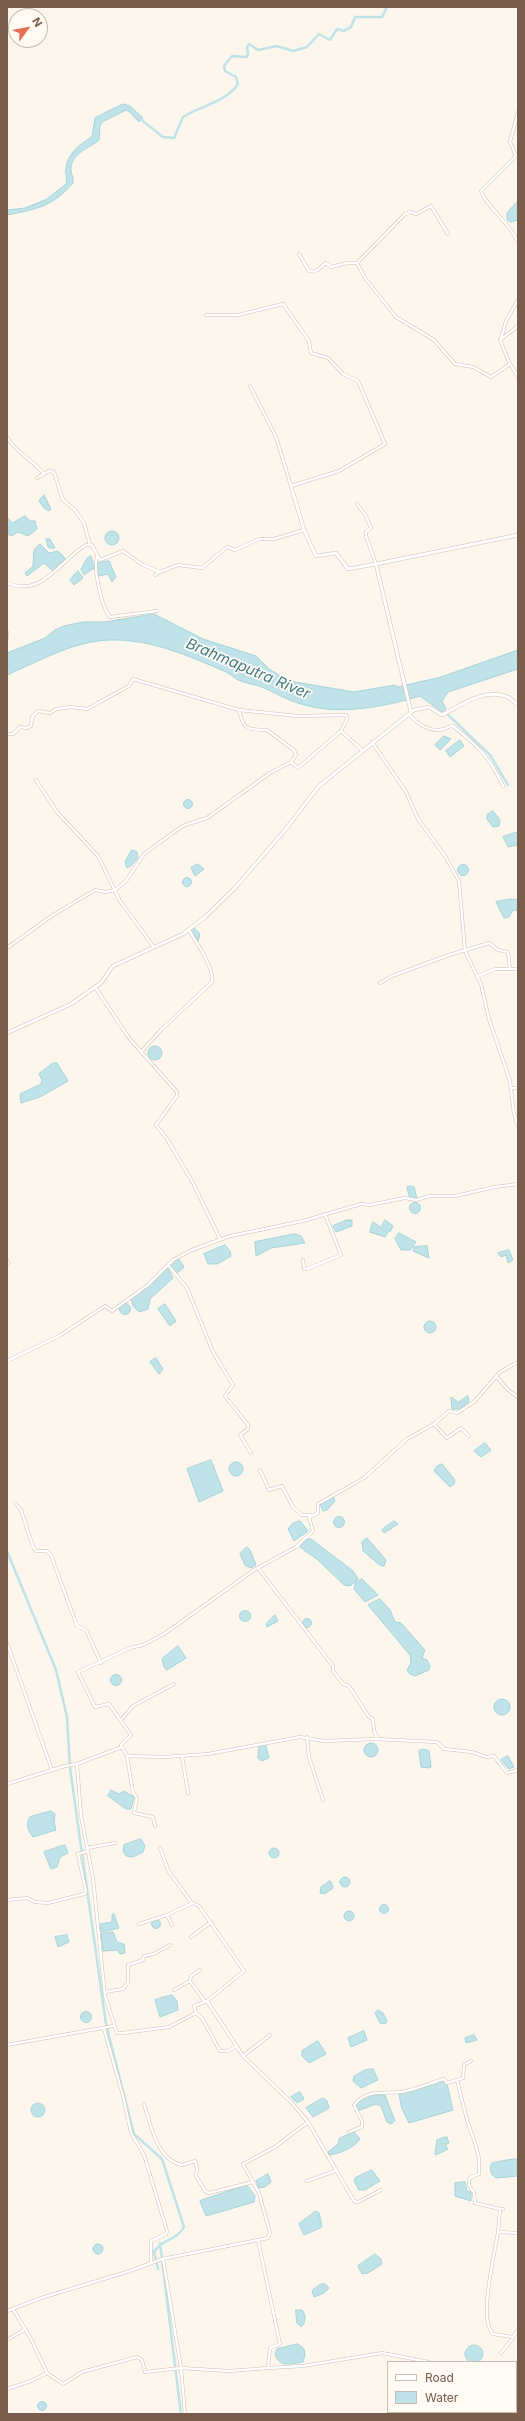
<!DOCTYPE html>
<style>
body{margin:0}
#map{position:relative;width:525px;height:2421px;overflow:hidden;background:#fdf6ec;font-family:Inter,sans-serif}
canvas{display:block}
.frame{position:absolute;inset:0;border:8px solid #7a5c4d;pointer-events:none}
.legend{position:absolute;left:387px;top:2361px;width:130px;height:52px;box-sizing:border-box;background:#fffaf3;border:1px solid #cabbb1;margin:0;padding:5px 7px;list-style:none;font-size:12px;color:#7a5c4d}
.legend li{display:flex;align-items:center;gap:8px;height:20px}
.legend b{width:20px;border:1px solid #cabbb1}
.north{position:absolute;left:8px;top:8px;width:40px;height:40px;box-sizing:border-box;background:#fffaf3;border:1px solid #cabbb1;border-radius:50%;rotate:58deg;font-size:11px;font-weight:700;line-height:16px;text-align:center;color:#7a5c4d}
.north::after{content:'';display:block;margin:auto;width:14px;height:18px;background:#e76f51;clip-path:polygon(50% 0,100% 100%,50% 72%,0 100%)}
</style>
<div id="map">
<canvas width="525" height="2421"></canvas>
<div class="frame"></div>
<ul class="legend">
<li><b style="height:5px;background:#fff"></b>Road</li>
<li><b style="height:11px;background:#bfe3e8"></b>Water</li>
</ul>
<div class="north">N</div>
</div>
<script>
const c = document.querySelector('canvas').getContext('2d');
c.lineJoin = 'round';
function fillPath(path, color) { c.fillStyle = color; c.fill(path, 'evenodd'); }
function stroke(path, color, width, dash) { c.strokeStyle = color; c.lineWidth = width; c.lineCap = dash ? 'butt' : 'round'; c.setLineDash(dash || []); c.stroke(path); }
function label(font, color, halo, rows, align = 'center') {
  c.font = font + ' Inter,sans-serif'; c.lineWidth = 3.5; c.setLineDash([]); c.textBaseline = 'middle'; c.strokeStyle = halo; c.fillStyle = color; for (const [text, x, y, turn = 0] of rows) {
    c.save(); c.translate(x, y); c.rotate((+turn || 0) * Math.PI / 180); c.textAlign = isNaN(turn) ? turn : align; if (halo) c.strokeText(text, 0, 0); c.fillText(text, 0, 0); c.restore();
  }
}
const water = new Path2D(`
 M 123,104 L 130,106 L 143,118 L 139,122 L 131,113 L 126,110 L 104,121 L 100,125 L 99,140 C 90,148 73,152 71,167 C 70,172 74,177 73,183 C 52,207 37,209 7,215 L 7,210 L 25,208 L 47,199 L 66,184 C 68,178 65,174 66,168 C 67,154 81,143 92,137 L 95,118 Z
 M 518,201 L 518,220 L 511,222 L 507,220 L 507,213 Z
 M 44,495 L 51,509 L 49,511 L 44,508 L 39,501 Z
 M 25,516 L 30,521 L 35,521 L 37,529 L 28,536 L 18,532 L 11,536 L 8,534 L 7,517 L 12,523 Z
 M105 538a7 7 0 1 1 14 0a7 7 0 1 1-14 0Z
 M 46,539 L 50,539 L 55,548 L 49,548 Z
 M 40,544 L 49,553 L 58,551 L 65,558 L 64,561 L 59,564 L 53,571 L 44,563 L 27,576 L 25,573 L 33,566 L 34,550 Z
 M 91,556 L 94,568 L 84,575 L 81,569 L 87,558 Z
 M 109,561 L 116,577 L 112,582 L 108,574 L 99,576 L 96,566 L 98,563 Z
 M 78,571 L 83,578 L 74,585 L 70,580 Z
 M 154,614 L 203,639 L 256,656 L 269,669 L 289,681 L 354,692 L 395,685 L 398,687 L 441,677 L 518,650 L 518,669 L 448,692 L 442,701 L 446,709 L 442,712 L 420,696 C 384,707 338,716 301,704 C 286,700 273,691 259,686 C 252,684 245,683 238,680 C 234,678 231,674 226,672 C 189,656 151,639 110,640 C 74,641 39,661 7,675 L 7,653 L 45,638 L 55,630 L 64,626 L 83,622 L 105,622 Z
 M 444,736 L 451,739 L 440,750 L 435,745 Z
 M 460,740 L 464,746 L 450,757 L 446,751 Z
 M183.5 804a4.5 4.5 0 1 1 9 0a4.5 4.5 0 1 1-9 0Z
 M 493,811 L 500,820 L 499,826 L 493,827 L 487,819 L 487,815 Z
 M 518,832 L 518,845 L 508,847 L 503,837 Z
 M 132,850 L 137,852 L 138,858 L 132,865 L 127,868 L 125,862 Z
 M 198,864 L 204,869 L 195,876 L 191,868 Z
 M457.5 870a5.5 5.5 0 1 1 11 0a5.5 5.5 0 1 1-11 0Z
 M182.5 882a4.5 4.5 0 1 1 9 0a4.5 4.5 0 1 1-9 0Z
 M 511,899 L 518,900 L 518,911 L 513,910 L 509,917 L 504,918 L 496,902 Z
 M 194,928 L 200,934 L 198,941 L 191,931 Z
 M148 1053a7 7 0 1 1 14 0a7 7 0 1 1-14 0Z
 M 53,1063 L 57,1063 L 68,1081 L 40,1097 L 21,1103 L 20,1094 L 41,1084 L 42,1080 L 39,1074 Z
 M 412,1186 L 414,1187 L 417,1198 L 409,1196 L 407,1187 Z
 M409.5 1208a5.5 5.5 0 1 1 11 0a5.5 5.5 0 1 1-11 0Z
 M 347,1220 L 352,1220 L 352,1226 L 336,1232 L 333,1226 Z
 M 385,1220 L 393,1226 L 390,1232 L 382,1226 Z
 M 373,1222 L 388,1232 L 385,1237 L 370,1232 Z
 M 399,1233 L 416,1242 L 410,1250 L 401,1250 L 395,1239 Z
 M 295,1234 L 301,1236 L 305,1243 L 271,1248 L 256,1256 L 255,1242 Z
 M 225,1245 L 230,1251 L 231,1256 L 217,1264 L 208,1264 L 204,1254 Z
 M 427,1246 L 429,1258 L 413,1251 L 414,1247 Z
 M 509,1250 L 513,1260 L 508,1263 L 506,1255 L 501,1257 L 498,1253 Z
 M 179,1259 L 184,1267 L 176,1274 L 170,1267 Z
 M 168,1268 L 173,1278 L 150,1299 L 148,1309 L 139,1312 L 133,1306 L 131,1298 L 151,1284 Z
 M119.5 1309a5.5 5.5 0 1 1 11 0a5.5 5.5 0 1 1-11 0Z
 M 165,1304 L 176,1321 L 170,1326 L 158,1309 Z
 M424 1327a6 6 0 1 1 12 0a6 6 0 1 1-12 0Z
 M 156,1358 L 163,1369 L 159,1374 L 150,1362 Z
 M 468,1396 L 469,1402 L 459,1409 L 452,1409 L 451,1397 L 458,1402 Z
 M 485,1443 L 491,1450 L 481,1457 L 474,1451 Z
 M 211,1460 L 223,1491 L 199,1502 L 187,1469 Z
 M229 1469a7 7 0 1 1 14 0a7 7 0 1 1-14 0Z
 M 442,1464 L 455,1480 L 454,1484 L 450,1487 L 434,1471 L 436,1467 Z
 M 333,1495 L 335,1501 L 327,1510 L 323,1511 L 320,1504 Z
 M333.5 1522a5.5 5.5 0 1 1 11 0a5.5 5.5 0 1 1-11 0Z
 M 300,1521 L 308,1531 L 294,1541 L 288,1529 L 292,1524 Z
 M 394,1521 L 398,1524 L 384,1533 L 382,1530 Z
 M 367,1538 L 386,1560 L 384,1566 L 381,1566 L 363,1551 L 362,1542 Z
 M 311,1539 L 353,1571 L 358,1579 L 350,1586 L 344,1585 L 318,1560 L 300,1547 L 305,1540 Z
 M 247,1547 L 250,1550 L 256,1565 L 251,1568 L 245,1565 L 240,1554 Z
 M 362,1579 L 378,1595 L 365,1602 L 354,1589 L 355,1583 Z
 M 380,1599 L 390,1610 L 395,1622 L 401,1623 L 425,1650 L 422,1658 L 427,1660 L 430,1666 L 429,1670 L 415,1676 L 410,1674 L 407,1670 L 411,1663 L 410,1655 L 368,1605 Z
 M239.5 1616a5.5 5.5 0 1 1 11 0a5.5 5.5 0 1 1-11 0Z
 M 275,1615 L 278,1621 L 267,1627 L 266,1624 Z
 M302.5 1623a4.5 4.5 0 1 1 9 0a4.5 4.5 0 1 1-9 0Z
 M 178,1646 L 186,1658 L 167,1670 L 164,1667 L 162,1659 Z
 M110.5 1680a5.5 5.5 0 1 1 11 0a5.5 5.5 0 1 1-11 0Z
 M494 1707a8 8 0 1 1 16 0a8 8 0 1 1-16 0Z
 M364 1750a7 7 0 1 1 14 0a7 7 0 1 1-14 0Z
 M 264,1745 L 266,1746 L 269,1758 L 262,1761 L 258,1758 L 259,1747 Z
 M 423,1749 L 429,1751 L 431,1767 L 429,1768 L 421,1767 L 419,1751 Z
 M 508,1756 L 514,1767 L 509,1769 L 501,1760 Z
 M 111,1790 L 119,1794 L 124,1791 L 134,1797 L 131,1809 L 126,1809 L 108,1796 Z
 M 51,1811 L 55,1814 L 54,1822 L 56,1830 L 33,1837 C 28,1831 25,1824 30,1817 Z
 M 141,1839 L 145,1846 L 143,1852 L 133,1857 L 126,1856 L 123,1851 L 124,1845 Z
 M 65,1845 L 68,1853 L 60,1857 L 57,1867 L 51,1869 L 44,1852 Z
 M269 1853a5 5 0 1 1 10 0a5 5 0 1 1-10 0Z
 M340 1882a5 5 0 1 1 10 0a5 5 0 1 1-10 0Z
 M 330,1881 L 333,1886 L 332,1889 L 324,1894 L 320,1893 L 321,1887 Z
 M379.5 1909a4.5 4.5 0 1 1 9 0a4.5 4.5 0 1 1-9 0Z
 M344 1916a5 5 0 1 1 10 0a5 5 0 1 1-10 0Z
 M 114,1914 L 119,1928 L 101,1932 L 100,1924 L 112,1922 L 112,1915 Z
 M151.5 1924a4.5 4.5 0 1 1 9 0a4.5 4.5 0 1 1-9 0Z
 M 113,1932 L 117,1942 L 124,1944 L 125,1953 L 120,1954 L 117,1950 L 103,1951 L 101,1934 Z
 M 67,1935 L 69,1942 L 58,1947 L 55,1937 Z
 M 172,1995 L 177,2001 L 178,2010 L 160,2017 L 155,2000 Z
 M 378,2010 L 383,2013 L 387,2021 L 385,2024 L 380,2023 L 375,2013 Z
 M80.5 2017a5.5 5.5 0 1 1 11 0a5.5 5.5 0 1 1-11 0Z
 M 364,2031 L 367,2040 L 351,2047 L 348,2038 Z
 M 474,2035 L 477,2040 L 466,2043 L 465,2038 Z
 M 318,2041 L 326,2054 L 309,2063 L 302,2056 L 302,2051 Z
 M 373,2069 L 378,2080 L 361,2088 L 353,2081 L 354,2076 L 365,2070 Z
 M 441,2081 L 447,2084 L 453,2110 L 409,2123 L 402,2109 L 399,2095 Z
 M 300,2092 L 304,2099 L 297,2103 L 291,2097 Z
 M 374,2095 L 385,2095 L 395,2121 L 391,2124 L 387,2122 L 381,2106 L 376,2104 L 358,2111 L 355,2104 Z
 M 323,2098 L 327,2101 L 329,2108 L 313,2117 L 306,2108 Z
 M31 2110a7 7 0 1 1 14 0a7 7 0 1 1-14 0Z
 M 354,2132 L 360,2139 C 354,2148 339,2154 329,2155 L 328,2152 L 338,2144 L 339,2139 Z
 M 447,2137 L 449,2143 L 445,2145 L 448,2149 L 436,2155 L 435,2154 L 437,2140 Z
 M 513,2159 L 518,2159 L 518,2176 L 496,2178 C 490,2174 489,2169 492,2163 Z
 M 372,2170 L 380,2181 L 365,2190 L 359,2190 L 354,2181 L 355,2178 Z
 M 268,2174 L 271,2182 L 265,2187 L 259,2188 L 256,2181 Z
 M 465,2182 L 467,2191 L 471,2192 L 471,2201 L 455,2196 L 455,2183 Z
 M 247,2185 L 255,2196 L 254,2202 L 206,2216 L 200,2201 Z
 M 316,2211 L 319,2213 L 322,2227 L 304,2235 L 299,2224 Z
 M93 2249a5 5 0 1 1 10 0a5 5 0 1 1-10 0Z
 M 375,2254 L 381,2259 L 382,2264 L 368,2273 L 362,2274 L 358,2266 Z
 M 321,2284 L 325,2284 L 329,2288 L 324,2293 L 314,2297 L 312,2291 Z
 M 296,2310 L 302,2310 C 306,2314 306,2324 301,2327 L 297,2323 Z
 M 298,2344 L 304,2349 L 305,2355 L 303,2362 C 291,2364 279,2368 275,2354 L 277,2349 Z
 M465 2354a9 9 0 1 1 18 0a9 9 0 1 1-18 0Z
 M37.5 2406a4.5 4.5 0 1 1 9 0a4.5 4.5 0 1 1-9 0Z`);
const canal = new Path2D(`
 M 139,118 L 163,137 L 174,138 L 183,117 C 200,106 226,102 238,84 L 236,77 L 225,71 L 224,66 L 232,56 L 247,57 L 248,54 L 247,47 L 249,44 L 258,50 L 277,46 L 293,51 L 307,47 L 319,34 L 330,40 L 337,29 L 344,31 L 351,27 L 355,17 L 382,17 L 387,7
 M 441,708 L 490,755 L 508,785
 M 7,1551 L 56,1670 L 67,1717 L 70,1768 L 106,2024 L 134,2134 L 162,2159 L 184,2227 C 176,2241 163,2238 154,2252 L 158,2269
 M 160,2243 L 181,2414`);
const minor = new Path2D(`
 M 518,112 L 510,142 L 516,156 L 481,191 C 489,211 510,222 518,243
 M 299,254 L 309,271 C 318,273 320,267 326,263 L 331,267 L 347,263 L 357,263 L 405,214 L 410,212 L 416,214 L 431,206 L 448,234
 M 357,263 L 365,278 L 396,317 L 434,340 L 455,364 L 473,367 L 491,377 L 510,364
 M 206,315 L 238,315 L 283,304 L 309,341 L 311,353 L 328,358 L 343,374 L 358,381 L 385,444 L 339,471 L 291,486 L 276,437 L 250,386
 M 518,326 L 500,340 L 510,364 L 518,377
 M 501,339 L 506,321 L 518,300
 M 7,437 C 15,452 33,460 44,474
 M 37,478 L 49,471 L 54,472 L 63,500 L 75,510 L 84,523 L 90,545
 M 357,504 L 366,516 L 371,528 L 366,532 L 366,536 L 376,564
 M 97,557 C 93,569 102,608 110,617 L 157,611
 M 155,575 L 159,572
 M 7,583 C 43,598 60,560 86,545 L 92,545 L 100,560 L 123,551 L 143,565 L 160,572 L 178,565 L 202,568 L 227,547 L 235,550 L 259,539 L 274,539 L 304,530
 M 7,632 L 7,638
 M 239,710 L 298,716 L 346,715 L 347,719 L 341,731
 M 409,714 C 417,724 430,733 444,729 C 448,728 449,726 453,726 C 476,744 491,759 503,786
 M 7,734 L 13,734 L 20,727 L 27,728 L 31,726 L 32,717 L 38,711 L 50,713 L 56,709 L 71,707 L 87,709 L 129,686 L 133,679 L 239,710 C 244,732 248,729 267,730 L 294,750 L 296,755 L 291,762 L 298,768 L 341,731 L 363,751
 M 372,742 L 406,792 L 418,819 L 445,856 L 459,881 L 465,951 L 481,984 L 489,1019 L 510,1081 L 514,1114 L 518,1126
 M 36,780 L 57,812 L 98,856 L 120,901 L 153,946
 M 7,948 L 53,915 L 95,890 L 106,892 L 115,890 L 126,881 L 144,854 L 177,830 L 185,825 L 207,818 L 270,773 L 291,762
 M 478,976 L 495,969 L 510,969
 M 380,983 L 392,976 L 449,955 L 489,943 L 498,950 L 508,952 L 510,969 L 518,969
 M 95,987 L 129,1038 L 177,1092 L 177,1096 L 156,1125 L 167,1139 L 193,1183 L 220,1239
 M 141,1052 L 161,1030 L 212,982 C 215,969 196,942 189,930
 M 511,1088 L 518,1088
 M 7,1260 L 8,1263
 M 303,1260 L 304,1268 L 307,1269 L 341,1255 L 325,1214
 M 168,1265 L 187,1288 L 213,1352 L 233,1385 L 225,1396 L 248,1425 L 248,1429 L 240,1435 L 251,1453
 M 7,1361 L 59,1336 L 105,1306 L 112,1311 L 148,1285 L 173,1260 L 192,1250 L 230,1236 L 303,1221 L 361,1204 L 369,1205 L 405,1198 L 416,1200 L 430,1196 L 455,1196 L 495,1187 L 518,1184
 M 518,1362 L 500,1372 L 474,1402 L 457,1413 L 449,1411 L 434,1424 L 407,1439 L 364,1478 L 318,1504 L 318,1513 L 309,1517 L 313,1531 L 296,1547 L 254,1570 L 164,1634 L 143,1645 L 130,1648 L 78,1672 L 95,1707 L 109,1704 L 131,1735 L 121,1745 L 127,1756 L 164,1757 L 208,1754 L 300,1737 L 324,1741 L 375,1739 L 437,1742 L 444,1749 L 472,1752 L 486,1757 L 494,1756 L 507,1773 L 518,1770
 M 496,1376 L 508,1390 L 518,1397
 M 434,1424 L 447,1438 L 461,1428 L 469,1436
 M 260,1470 L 269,1490 L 282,1486 L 293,1507 L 302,1515 L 311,1515
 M 16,1504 L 21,1510 L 33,1547 L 36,1551 L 47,1551 L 51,1555 L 77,1626 L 86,1630 L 101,1663
 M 258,1568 L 333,1666 L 333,1671 L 343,1684 L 349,1686 L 369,1717 L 373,1719 L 374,1730 L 377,1739
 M 7,1643 L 52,1770
 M 121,1720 L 133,1706 L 174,1684
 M 307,1737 L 309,1757 L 323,1800
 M 122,1747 L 77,1764 L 81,1816 L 93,1878 L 105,1996 L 117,2033 L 123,2033 L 169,2027 L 196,2013 L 194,2006 L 207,2001
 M 127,1756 L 133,1793 L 137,1798 L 134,1813 L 153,1817 L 155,1826
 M 182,1756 L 188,1793
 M 7,1784 L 65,1766 L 77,1764
 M 87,1848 L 115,1843
 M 160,1848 L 169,1872 L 191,1902 L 199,1906 L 244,1971 L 207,2001 L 243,2056 L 291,2102 L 308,2122 L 354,2201 L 358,2202 L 381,2190
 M 7,1900 L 27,1898 L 35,1902 L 48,1903 L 84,1894 L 86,1892 L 78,1854 L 88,1851
 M 139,1924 L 167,1915
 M 172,1925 L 167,1915 L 193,1903
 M 191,1937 L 211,1922
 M 200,1970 L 191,1976 L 190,1981 L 205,2002
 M 174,1990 L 190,1981
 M 105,1992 L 123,1989 L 128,1982 L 128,1965 L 143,1960 L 144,1956 L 154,1954 L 170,1945
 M 196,2013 L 202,2018 L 220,2051 L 227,2051 L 236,2047
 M 104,2029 L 123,2096 L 131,2133 L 144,2155 L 167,2231 L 166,2234 L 151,2241 L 151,2263
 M 7,2045 L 113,2026
 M 243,2056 L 270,2035
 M 471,2061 L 464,2065 L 463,2078 L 457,2080 L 467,2120 L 475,2143 L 479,2158 L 479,2174 L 469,2178 L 469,2185 L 474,2193 L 475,2203 L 500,2209
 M 144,2104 C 151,2126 157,2160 182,2165 L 195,2161 L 197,2169 L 196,2176 L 206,2192 L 209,2193 L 253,2182
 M 349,2132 L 362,2127 L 362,2121 L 354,2105 C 366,2089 383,2094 401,2092 C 415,2090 430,2083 444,2079 L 447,2083 L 457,2080
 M 307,2181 L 335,2171
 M 503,2209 L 500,2209 L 498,2232 L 518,2233
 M 498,2232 C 495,2252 478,2320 493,2334 L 513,2337 L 518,2330
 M 163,2259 L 181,2368 L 185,2414
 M 13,2309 L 31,2339 L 47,2373 L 63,2384 L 82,2372 L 137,2357 L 142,2360 L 145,2372 L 181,2368 L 229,2371 L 268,2368 L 270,2348 L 280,2344 L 258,2240 L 268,2238 L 270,2233 L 259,2193 L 243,2164 L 275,2147 L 308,2122
 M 7,2311 L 41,2298 L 130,2271 L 162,2259 L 258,2240
 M 7,2340 L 24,2330
 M 501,2353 L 513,2338
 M 268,2368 L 303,2366 L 382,2353 L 429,2362
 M 516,2372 L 518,2369
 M 516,2382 L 518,2383
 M 7,2389 L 31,2381 L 47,2373
 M 470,2412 L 485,2414
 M 464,2414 L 465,2412
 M 499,2414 L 500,2412`);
const tertiary = new Path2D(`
 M 291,486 L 304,530 L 316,556 L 336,553 L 348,569 L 376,564 L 411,712
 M 376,564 L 518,535
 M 7,1033 L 71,1004 L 101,983 L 113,966 L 183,934 L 205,917 L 235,888 L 285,830 L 319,786 L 414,710 L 429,707 L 442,715 C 461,705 483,689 505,696 C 510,697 514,702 518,705`);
const waterNames = [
 ["Brahmaputra River",248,669,23]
];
fillPath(water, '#bfe3e8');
stroke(water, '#a5d3da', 1);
stroke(canal, '#bfe3e8', 2.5);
stroke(minor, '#d1beb0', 3.5);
stroke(tertiary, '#d1beb0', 4);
stroke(minor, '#fff', 2.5);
stroke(tertiary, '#fff', 3);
label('italic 15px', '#437c86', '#fffaf3', waterNames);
</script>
